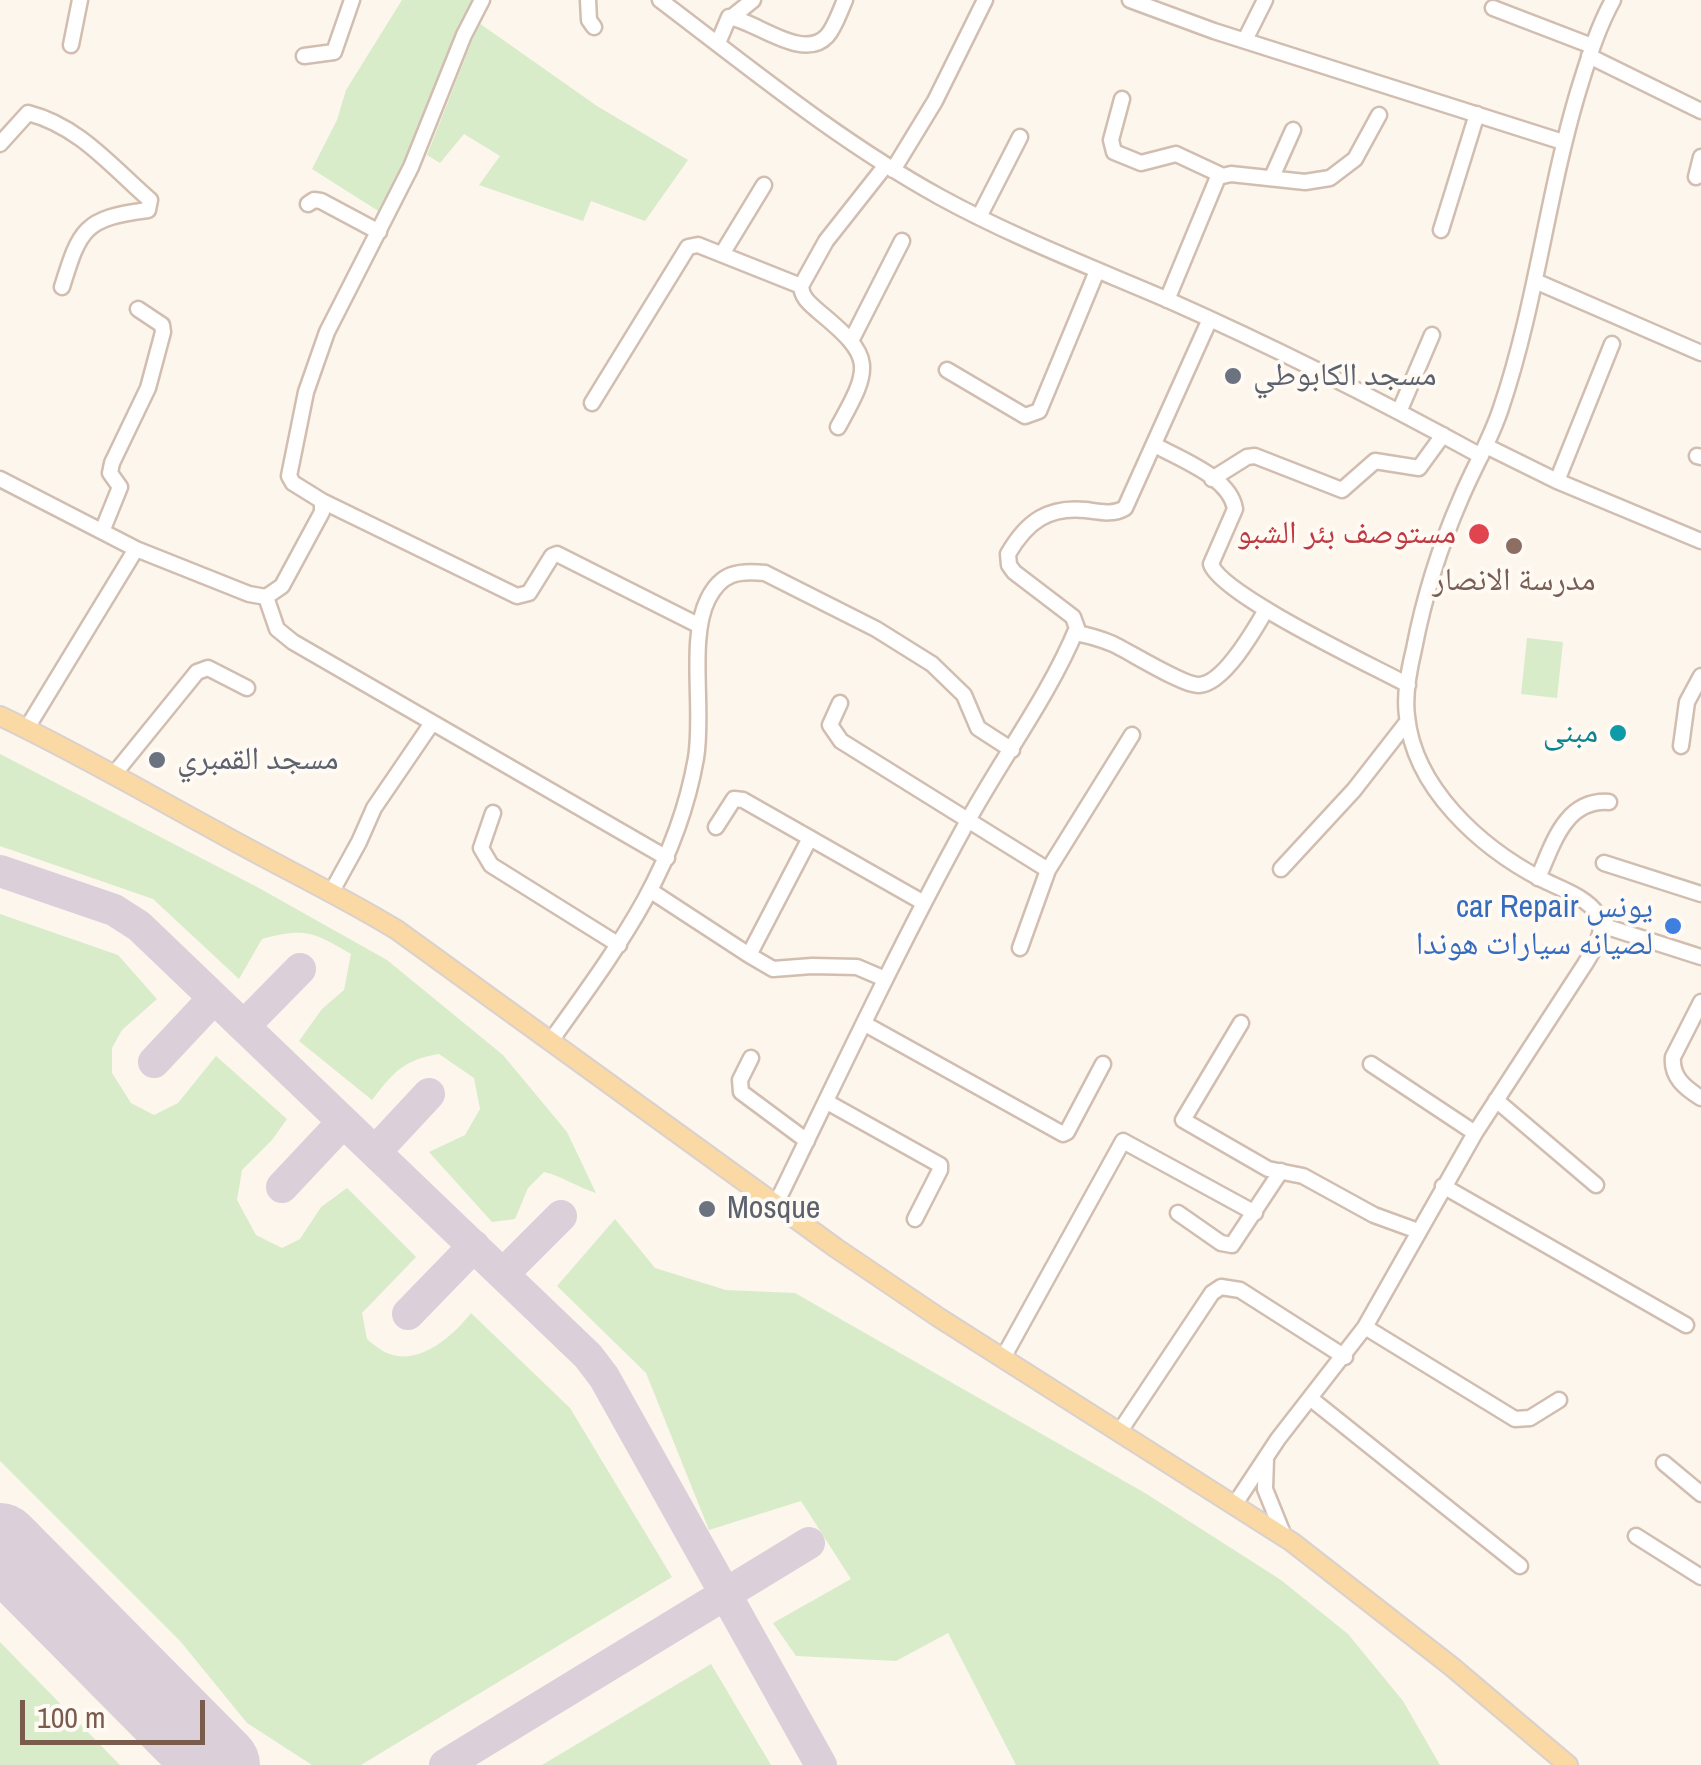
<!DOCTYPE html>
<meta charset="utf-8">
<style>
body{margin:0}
#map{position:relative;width:1701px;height:1765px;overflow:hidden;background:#fdf6ec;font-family:"Archivo Narrow",sans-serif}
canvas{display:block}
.scale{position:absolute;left:20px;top:1700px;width:185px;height:45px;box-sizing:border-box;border:5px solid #7a5c4d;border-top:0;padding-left:12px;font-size:30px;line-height:35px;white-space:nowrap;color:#7a5c4d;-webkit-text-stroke:8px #fffaf3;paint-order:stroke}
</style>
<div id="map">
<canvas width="1701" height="1765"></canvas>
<div class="scale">100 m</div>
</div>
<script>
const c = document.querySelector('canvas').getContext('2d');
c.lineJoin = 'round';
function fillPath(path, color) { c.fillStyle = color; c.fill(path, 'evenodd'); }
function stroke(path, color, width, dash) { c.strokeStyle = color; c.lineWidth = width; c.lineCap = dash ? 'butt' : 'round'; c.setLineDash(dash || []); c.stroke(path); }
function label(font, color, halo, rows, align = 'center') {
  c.font = font + ' "Archivo Narrow","Noto Naskh Arabic",sans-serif'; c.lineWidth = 8; c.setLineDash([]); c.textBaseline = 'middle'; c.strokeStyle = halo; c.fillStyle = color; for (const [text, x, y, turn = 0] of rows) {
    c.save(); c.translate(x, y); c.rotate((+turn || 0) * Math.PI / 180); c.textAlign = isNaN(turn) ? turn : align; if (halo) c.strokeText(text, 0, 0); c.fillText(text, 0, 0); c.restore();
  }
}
const green = new Path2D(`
 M 402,0 L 481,0 L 442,76 L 383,214 L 312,169 L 337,120 L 346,90 Z
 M 479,23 L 597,106 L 688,160 L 645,221 L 591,201 L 583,221 L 479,185 L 500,156 L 464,134 L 440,163 L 427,155 Z
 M 1527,638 L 1563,642 L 1557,698 L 1521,694 Z
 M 0,754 L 259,888 L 387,960 L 503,1055 L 567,1132 L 596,1193 C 577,1187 564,1177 544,1172 L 528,1188 L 515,1219 L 492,1222 L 429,1152 L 465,1135 L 480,1109 L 474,1078 L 439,1054 C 403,1060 394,1072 372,1100 L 299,1041 L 322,1009 L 344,990 L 351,954 C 314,932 304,927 262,939 L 239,979 L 153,899 L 0,846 Z
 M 0,914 L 118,955 L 157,999 L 122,1030 L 112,1048 L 112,1073 L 131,1103 L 154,1115 L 178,1103 L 216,1056 L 287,1119 L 272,1140 L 242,1170 L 237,1200 L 256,1235 L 282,1248 L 300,1239 L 321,1207 L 347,1188 L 416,1257 L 362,1313 L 367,1339 C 373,1344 380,1350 387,1353 C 419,1367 454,1335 471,1313 L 570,1408 L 672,1577 L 361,1765 L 312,1765 L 247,1723 L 181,1642 L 0,1461 Z
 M 615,1219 L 655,1268 L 726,1290 L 795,1293 L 1145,1493 L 1281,1580 L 1348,1634 L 1403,1701 L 1440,1765 L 1016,1765 L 948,1633 L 896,1661 L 796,1656 L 773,1623 L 851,1579 L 801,1501 L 709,1530 L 646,1373 L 557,1286 Z
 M 0,1642 L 120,1765 L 0,1765 Z
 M 711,1664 L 771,1765 L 542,1765 Z`);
const taxiway = new Path2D(`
 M 0,871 L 114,910 L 139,926 L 588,1356 L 604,1377 L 821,1765
 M 244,1026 L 300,969
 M 154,1062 L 214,998
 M 375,1152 L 429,1094
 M 282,1187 L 343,1122
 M 503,1274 L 561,1216
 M 408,1314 L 474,1246
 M 445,1765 L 809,1543`);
const runway = new Path2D(`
 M 0,1544 L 219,1765`);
const minor = new Path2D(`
 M 588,0 L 589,20 L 594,27
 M 660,0 C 751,69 840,142 940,197 C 1013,237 1091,267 1168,300 C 1274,347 1379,400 1481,456
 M 1130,0 L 1214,31 L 1563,142
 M 1493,8 L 1592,46
 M 732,17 L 753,0
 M 1245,40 L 1265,0
 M 718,43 L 729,17 C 756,21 803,62 827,36 C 835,27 840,11 845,0
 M 71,45 L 80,0
 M 304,56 L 334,52 L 352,0
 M 1589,56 L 1701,111
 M 1122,99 L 1111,140 L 1114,152 L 1141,163 L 1176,154 L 1221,175
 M 0,144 L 28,113 C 79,126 111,166 150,200 L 148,210 C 84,218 80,229 62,287
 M 893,170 L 935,101 L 985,0
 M 1272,177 L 1293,130
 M 1696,177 L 1701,157
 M 308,204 L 314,200 L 321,201 L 379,232
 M 979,217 L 1020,137
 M 1441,230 L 1477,114
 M 722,254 L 764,185
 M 1535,281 L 1701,353
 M 801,286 C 802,298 809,303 818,311 C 874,357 872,366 838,427
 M 1167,300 L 1218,177 L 1231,174 L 1305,182 L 1330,178 L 1355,159 L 1379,115
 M 851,341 L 902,241
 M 947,370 L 1025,416 L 1039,411 L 1097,271
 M 592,403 L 688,247 L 698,245 L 801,286 L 826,241 L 886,165
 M 1399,412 L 1432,335
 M 1155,445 C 1181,460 1230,477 1235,509 L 1211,564 C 1221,595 1373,666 1408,685
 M 1486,446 L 1557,481 L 1701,541
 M 1697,456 L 1701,457
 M 0,479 L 136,549 L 249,594 L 266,597 L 282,586 L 322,512 L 322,501 L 293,483 L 289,476 L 306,392 L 327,332 L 411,167 L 464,35 L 482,0
 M 1212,479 L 1247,457 L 1255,456 L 1342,490 L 1375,461 L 1419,468 L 1443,435
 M 1557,481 L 1612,344
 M 322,501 L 517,596 L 529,593 L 552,556 L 557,554 L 700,626
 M 103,529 L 120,487 L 110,473 L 112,463 L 148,388 L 163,332 L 162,325 L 138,309
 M 266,597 L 277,629 L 293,642 L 667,858
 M 1075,633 C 1088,635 1101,639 1113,644 C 1130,652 1184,686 1199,685 C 1224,684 1255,629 1266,610
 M 840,703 L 830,725 L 841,741 L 1048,870 L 1132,735
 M 27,728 L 136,549
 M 1681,746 L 1687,702 L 1701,676
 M 115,773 L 197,672 L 208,668 L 247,688
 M 493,813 L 481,848 L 491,865 L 619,945
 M 716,827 L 734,799 L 743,800 L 924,903
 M 1604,863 L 1701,894
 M 1281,869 L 1354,790 L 1407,722
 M 1538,878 C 1553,844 1565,799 1609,802
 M 332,891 L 359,842 L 374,808 L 432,723
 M 651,891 L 749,955 L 810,838
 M 1601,925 L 1701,957
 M 1020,948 L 1048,870
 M 749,955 L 773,969 L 812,966 L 857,967 L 885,979
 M 1701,1002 L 1673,1057 C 1671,1077 1685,1088 1701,1098
 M 1241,1023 L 1183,1120 L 1268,1169 L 1303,1176 L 1374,1215 L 1418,1231
 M 865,1024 L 1063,1134 L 1067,1132 L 1103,1064
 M 550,1042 C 615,951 676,872 696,758 C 704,711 688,638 708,599 C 721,573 738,570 765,573 L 876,629 L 932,664 L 964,695 L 978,728 L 1012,750
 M 751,1058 L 740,1080 L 741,1092 L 807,1141
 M 1371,1064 L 1475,1133
 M 1496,1100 L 1596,1185
 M 827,1102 L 940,1165 L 940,1170 L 915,1219
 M 1443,1186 L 1686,1325
 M 775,1206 C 837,1079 897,950 965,826 C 1001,759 1048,698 1077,628 L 1073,617 L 1014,572 L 1009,565 L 1008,554 C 1027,521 1049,506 1086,510 C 1100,512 1113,515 1125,508 L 1210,319
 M 1178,1213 L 1221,1243 L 1232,1245 L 1281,1171
 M 1365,1327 L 1515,1419 L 1530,1418 L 1559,1400
 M 1003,1358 L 1123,1141 L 1255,1213
 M 1310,1398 L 1520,1566
 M 1120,1431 L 1212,1293 L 1221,1287 L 1240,1290 L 1345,1357
 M 1266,1459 L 1265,1489 L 1284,1536
 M 1664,1463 L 1701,1494
 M 1235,1504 L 1278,1439 L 1365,1327 L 1475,1133 L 1585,964 C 1593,951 1607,931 1598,915 C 1587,897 1559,888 1541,879 C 1480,847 1414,788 1407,716 C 1404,694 1409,670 1414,649 C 1424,597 1440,546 1461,498 C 1474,467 1491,439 1501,408 C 1536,305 1547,196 1578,92 C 1588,60 1597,29 1613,0
 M 1636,1536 L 1701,1577`);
const major = new Path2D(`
 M 0,716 C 74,751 144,792 216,831 C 276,865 338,894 397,930 L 836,1248 L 938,1317 L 1292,1542 L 1451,1666 L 1568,1765`);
const markers = [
 [1233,376,10,"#6b7280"],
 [1479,534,12,"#e0444e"],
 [1514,546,10,"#8d6e63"],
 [1618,733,10,"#0f9aa8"],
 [157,760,10,"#6b7280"],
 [1673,926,10,"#3f7fe0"],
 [707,1209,10,"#6b7280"]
];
const worshipNames = [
 ["مسجد الكابوطي",1253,376],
 ["مسجد القمبري",177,760],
 ["Mosque",727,1209]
];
const healthNames = [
 ["مستوصف بئر الشبو",1456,534]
];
const educationNames = [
 ["مدرسة الانصار",1514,581]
];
const cultureNames = [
 ["مبنى",1598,733]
];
const shopNames = [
 ["car Repair يونس",1653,908],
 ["لصيانه سيارات هوندا",1653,945]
];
fillPath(green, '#d8ecc9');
stroke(taxiway, '#dbcfda', 32);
stroke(runway, '#dbcfda', 82);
stroke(minor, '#d1beb0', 19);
stroke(major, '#dad1cd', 22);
stroke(minor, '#fff', 14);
stroke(major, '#fbd9a5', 18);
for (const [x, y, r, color] of markers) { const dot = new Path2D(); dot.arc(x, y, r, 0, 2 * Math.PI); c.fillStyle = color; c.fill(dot); stroke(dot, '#fffaf3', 4); }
label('32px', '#5b616d', '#fffaf3', worshipNames, 'left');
label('32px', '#be3a42', '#fffaf3', healthNames, 'right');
label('32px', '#785e54', '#fffaf3', educationNames);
label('32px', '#0d838f', '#fffaf3', cultureNames, 'right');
label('32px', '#366cbe', '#fffaf3', shopNames, 'right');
</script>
